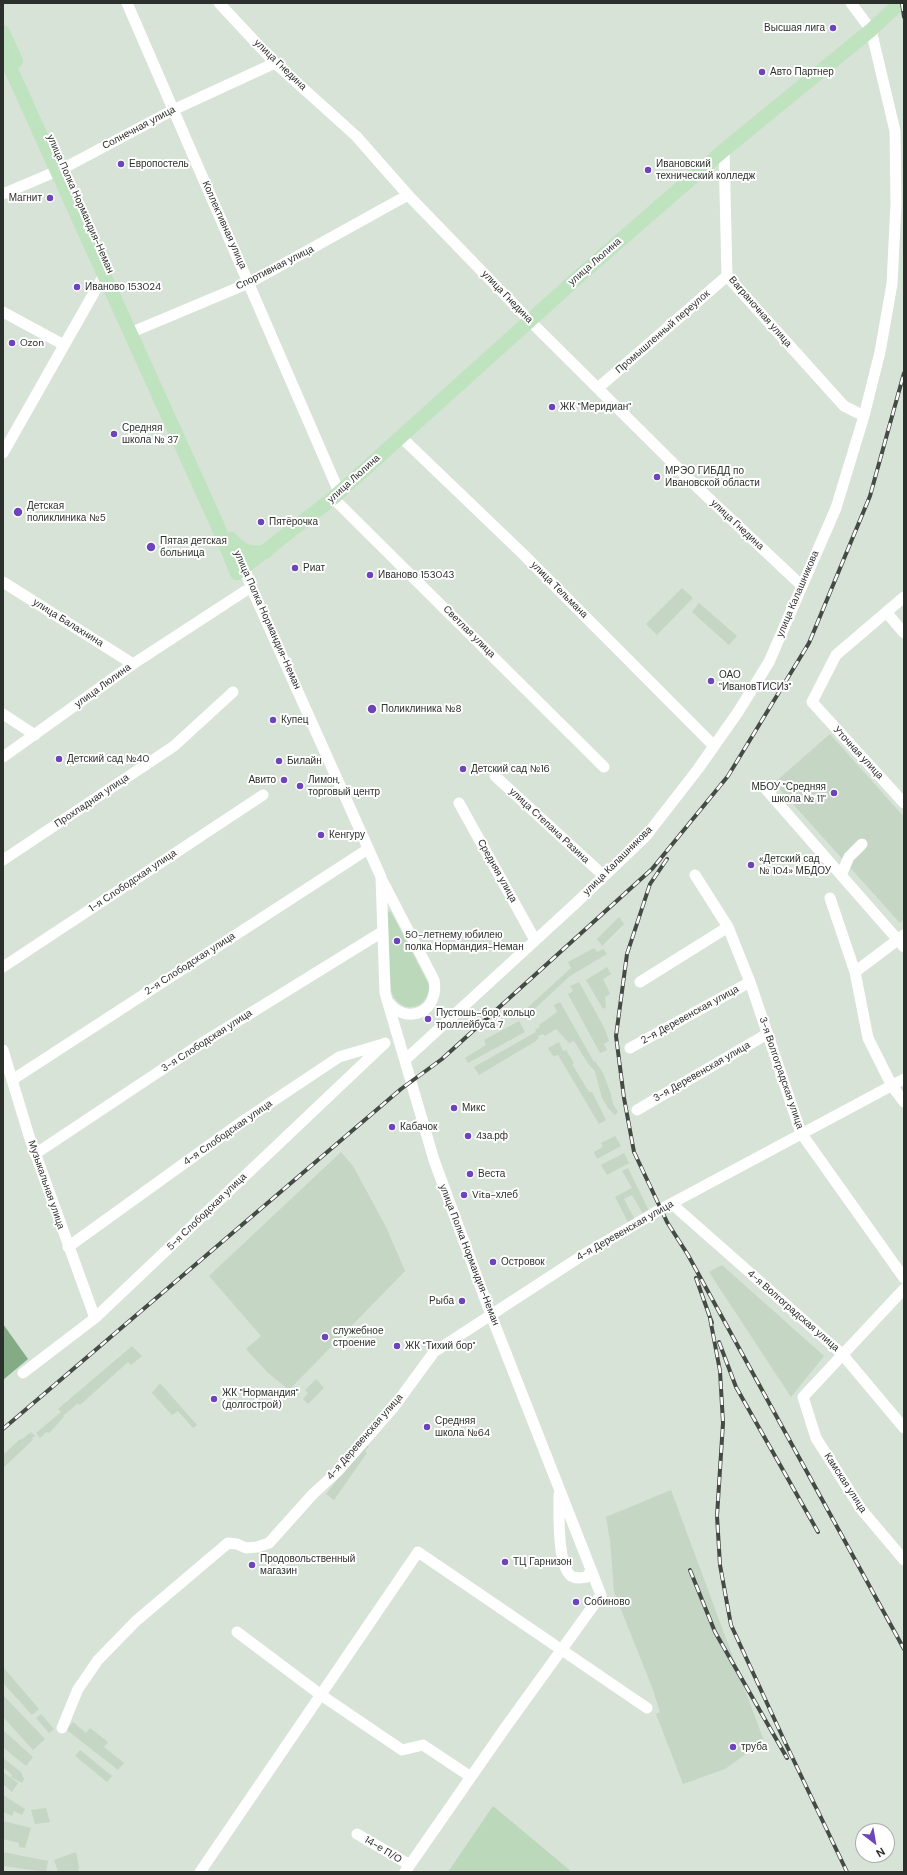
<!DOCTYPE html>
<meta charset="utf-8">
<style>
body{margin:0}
#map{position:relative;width:907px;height:1875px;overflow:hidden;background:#d6e3d6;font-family:"DM Sans",sans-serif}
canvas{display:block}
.frame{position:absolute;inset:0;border:4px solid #2c302c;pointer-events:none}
.north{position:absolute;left:855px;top:1823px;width:40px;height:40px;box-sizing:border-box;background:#fff;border:1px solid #abacab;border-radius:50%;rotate:149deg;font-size:11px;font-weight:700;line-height:16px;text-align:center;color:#2c302c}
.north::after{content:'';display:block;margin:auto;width:14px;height:18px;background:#6e44bd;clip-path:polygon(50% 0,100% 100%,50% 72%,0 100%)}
</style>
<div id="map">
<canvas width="907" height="1875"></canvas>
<div class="frame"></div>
<div class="north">N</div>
</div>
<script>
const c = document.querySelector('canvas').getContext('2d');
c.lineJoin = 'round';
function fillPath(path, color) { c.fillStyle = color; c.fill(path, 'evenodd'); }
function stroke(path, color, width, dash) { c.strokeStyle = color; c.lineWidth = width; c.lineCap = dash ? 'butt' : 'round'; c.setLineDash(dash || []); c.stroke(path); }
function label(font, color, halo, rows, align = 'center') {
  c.font = font + ' "DM Sans",sans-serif'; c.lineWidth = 4; c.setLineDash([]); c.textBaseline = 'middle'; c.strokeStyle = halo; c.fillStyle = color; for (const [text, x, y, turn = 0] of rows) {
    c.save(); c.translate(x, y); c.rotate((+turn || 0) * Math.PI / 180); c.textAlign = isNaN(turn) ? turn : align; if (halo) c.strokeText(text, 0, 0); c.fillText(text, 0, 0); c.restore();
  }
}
const built = new Path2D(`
 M 682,588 L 693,598 L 657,635 L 646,624 Z
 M 699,603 L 737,636 L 729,645 L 692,612 Z
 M 830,734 L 904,817 L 904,919 L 900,923 L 774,783 Z
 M 619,917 L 624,924 L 602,946 L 597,939 Z
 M 594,948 L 597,952 L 603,949 L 607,954 L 570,976 L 529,1014 L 525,1010 L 571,968 L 568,962 Z
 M 607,967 L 611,974 L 603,979 L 610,994 L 605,997 L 606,1007 L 603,1009 L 586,980 Z
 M 579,982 L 604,1027 L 609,1041 L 604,1044 L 607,1050 L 600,1053 L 568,994 L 573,991 L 570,986 Z
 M 560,1002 L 594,1062 L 595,1061 L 603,1073 L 611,1094 L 613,1104 L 618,1112 L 615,1115 L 608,1108 L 602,1098 L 595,1071 L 589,1065 L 574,1041 L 569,1043 L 556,1029 L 545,1036 L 543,1034 L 538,1036 L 539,1038 L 536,1040 L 536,1041 L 479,1075 L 474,1067 L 536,1032 L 535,1030 L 540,1027 L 539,1025 L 557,1012 L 554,1005 Z
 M 519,1021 L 525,1032 L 468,1063 L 465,1058 L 486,1045 L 484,1040 Z
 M 559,1042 L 563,1051 L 566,1050 L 574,1063 L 572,1064 L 589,1092 L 592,1092 L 606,1120 L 599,1124 L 558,1055 L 553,1056 L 548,1048 Z
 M 615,1136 L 621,1146 L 597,1159 L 594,1152 L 603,1147 L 601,1143 Z
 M 341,1152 L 353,1166 L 386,1227 L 405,1271 L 289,1390 L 267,1372 L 246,1349 L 261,1336 L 209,1276 Z
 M 624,1153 L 629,1163 L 607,1175 L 601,1165 Z
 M 628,1168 L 649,1211 L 643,1214 L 632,1195 L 624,1199 L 635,1220 L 629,1224 L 615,1197 L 632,1188 L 622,1171 Z
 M 722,1265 L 824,1356 L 791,1397 L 709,1272 Z
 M 132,1346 L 142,1356 L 131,1365 L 128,1362 L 80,1405 L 78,1403 L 63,1416 L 64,1417 L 49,1433 L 46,1432 L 40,1438 L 36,1433 L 61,1412 L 58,1409 Z
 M 316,1379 L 324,1388 L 308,1404 L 303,1399 L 308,1393 L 305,1390 Z
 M 160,1383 L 197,1425 L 193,1428 L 178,1411 L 172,1415 L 152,1393 Z
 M 31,1432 L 35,1436 L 32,1438 L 33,1440 L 3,1468 L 3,1455 L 20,1439 L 21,1440 Z
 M 365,1443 L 369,1446 L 365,1451 L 367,1453 L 334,1500 L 326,1494 Z
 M 671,1490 L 764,1741 L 725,1769 L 683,1784 L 656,1714 L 660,1712 L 652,1687 L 614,1592 L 610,1541 L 606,1517 Z
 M 3,1667 L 39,1709 L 32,1715 L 3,1683 Z
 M 3,1695 L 45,1739 L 33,1750 L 3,1717 Z
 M 41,1714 L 54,1729 L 49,1733 L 36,1718 Z
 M 73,1722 L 86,1733 L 90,1728 L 108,1742 L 104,1747 L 124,1763 L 118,1770 L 67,1730 Z
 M 3,1730 L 33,1757 L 26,1766 L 3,1747 Z
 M 80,1750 L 112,1776 L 107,1782 L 75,1756 Z
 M 3,1755 L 3,1758 L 21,1772 L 24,1779 L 22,1783 L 11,1777 L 12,1775 L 3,1767 Z
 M 3,1772 L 18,1783 L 12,1792 L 3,1784 Z
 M 3,1795 L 25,1809 L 22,1815 L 14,1811 L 12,1816 L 3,1812 Z
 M 46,1808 L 50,1822 L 35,1824 L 31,1810 Z
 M 3,1821 L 31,1828 L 25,1848 L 19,1847 L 19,1843 L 3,1839 Z
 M 3,1852 L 48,1861 L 46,1872 L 3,1866 Z
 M 76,1852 L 79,1867 L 78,1872 L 58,1872 L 54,1860 Z`);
const green = new Path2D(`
 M 389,911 L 391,912 L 429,985 C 429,1011 398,1016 391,990 L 387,913 Z
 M 493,1806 L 572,1872 L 448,1872 Z`);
const forest = new Path2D(`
 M 3,1324 L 28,1359 L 3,1380 Z`);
const minor = new Path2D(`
 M 127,3 L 339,492
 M 219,3 L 275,63 L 356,136 L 408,195 L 529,320 L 700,490 L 801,585
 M 724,150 L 727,276 L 844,406 L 864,416
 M 64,168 L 173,110 L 275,63
 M 3,194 L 57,171
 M 3,312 L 64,345
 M 137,330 L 249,283 L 408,195
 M 598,388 L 727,276
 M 401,437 L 523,554 L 714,746
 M 3,453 L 104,275
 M 333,498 L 604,767
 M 245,569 L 251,587 L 381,877 L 385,993 L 434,1160 L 491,1315 L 601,1595 L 505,1728 L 405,1872
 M 3,582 L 133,664
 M 904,597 L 836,655 L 812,702 L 904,803
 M 886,612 L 904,633
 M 3,714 L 35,735
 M 3,757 L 133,664 L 245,591
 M 495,776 L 604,876
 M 763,786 L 904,947
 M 459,803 L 535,940
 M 3,860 L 174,746 L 233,692
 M 695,875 L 728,927 L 750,982 L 801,1133 L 904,1278
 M 841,875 L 849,857 L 862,844
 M 383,882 L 434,980 C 440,1011 408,1027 388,1002
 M 830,898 L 855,972 L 868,1038 L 892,1086 L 904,1102
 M 3,967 L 263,795
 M 855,972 L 904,935
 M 640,982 L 728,927
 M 630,1048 L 750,982
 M 3,1050 L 29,1136 L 95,1318
 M 405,1060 L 576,903 L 646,836 L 698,769 L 738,712 L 769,662 L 836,508 L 864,416 L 880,352 L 892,284 L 896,203 L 895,131 L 871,30 L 851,3
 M 12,1080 L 368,849
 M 637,1110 L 767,1034
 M 35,1154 L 199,1045 L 382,932
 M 672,1204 L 842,1354 L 904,1428
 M 68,1247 L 243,1121 L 339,1057 L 383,1044
 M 904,1289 L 803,1397 L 816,1438 L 861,1509 L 904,1560
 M 23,1373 L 95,1318 L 385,1043
 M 559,1495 C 559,1512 557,1565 571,1576 C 576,1579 581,1578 587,1577 L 591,1570
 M 237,1632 L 321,1695 L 402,1750 L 423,1745 L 471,1777
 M 62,1728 L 78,1689 L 98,1660 L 136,1621 L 228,1543 L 237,1544 L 246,1548 L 257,1547 L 269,1543 L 313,1494 L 338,1471 L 393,1408 L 434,1352 L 583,1255 L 661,1209 L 904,1079
 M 357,1834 L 410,1865
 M 200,1872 L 418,1552 L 647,1708`);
const major = new Path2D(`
 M 3,32 L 16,61
 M 3,52 L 216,522 L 237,573 L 333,498 L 585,271 L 724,150 L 871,30 L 900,3
 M 231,539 C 241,551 250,554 266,552`);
const rail = new Path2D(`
 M 902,3 L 904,17
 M 667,859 L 650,884 L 627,954 L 616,1036 L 624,1098 L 634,1152 L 667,1222 L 688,1255 L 904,1649
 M 696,1278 L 712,1323
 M 710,1318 L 720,1371 L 723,1423 L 717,1516 L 720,1565 L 731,1625 L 784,1740 L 847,1872
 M 719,1342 L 736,1387 L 818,1532
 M 3,1429 L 401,1089 L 442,1059 L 652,869 L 728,776 L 809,643 L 870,496 L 904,373
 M 690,1570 L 715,1632 L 787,1758`);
const markers = [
 [833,28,4,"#6e44bd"],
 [762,72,4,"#6e44bd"],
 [121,164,4,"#6e44bd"],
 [648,170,4,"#6e44bd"],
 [50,198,4,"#6e44bd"],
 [77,287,4,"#6e44bd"],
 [12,343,4,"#6e44bd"],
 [552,407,4,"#6e44bd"],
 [114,434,4,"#6e44bd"],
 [657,477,4,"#6e44bd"],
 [18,512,5,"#6e44bd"],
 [261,522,4,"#6e44bd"],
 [151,547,5,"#6e44bd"],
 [295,568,4,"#6e44bd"],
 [370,575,4,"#6e44bd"],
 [711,681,4,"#6e44bd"],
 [372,709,5,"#6e44bd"],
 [273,720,4,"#6e44bd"],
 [59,759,4,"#6e44bd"],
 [279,761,4,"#6e44bd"],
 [463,769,4,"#6e44bd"],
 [284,780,4,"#6e44bd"],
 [300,786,4,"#6e44bd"],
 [834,793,4,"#6e44bd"],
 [321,835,4,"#6e44bd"],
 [751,865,4,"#6e44bd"],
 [397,941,4,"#6e44bd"],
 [428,1019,4,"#6e44bd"],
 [454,1108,4,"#6e44bd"],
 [392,1127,4,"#6e44bd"],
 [468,1136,4,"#6e44bd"],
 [470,1174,4,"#6e44bd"],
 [464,1195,4,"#6e44bd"],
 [493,1262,4,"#6e44bd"],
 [462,1301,4,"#6e44bd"],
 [325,1337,4,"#6e44bd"],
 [397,1346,4,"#6e44bd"],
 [214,1399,4,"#6e44bd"],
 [427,1427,4,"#6e44bd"],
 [505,1562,4,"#6e44bd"],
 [252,1565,4,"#6e44bd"],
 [576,1602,4,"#6e44bd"],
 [733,1747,4,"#6e44bd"]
];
const poiNames = [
 ["Высшая лига",825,28,"right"],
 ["Авто Партнер",770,72],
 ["Европостель",129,164],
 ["Ивановский",656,164],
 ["технический колледж",656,176],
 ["Магнит",42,198,"right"],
 ["Иваново 153024",85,287],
 ["Ozon",20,343],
 ["ЖК \"Меридиан\"",560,407],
 ["Средняя",122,428],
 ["школа № 37",122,440],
 ["МРЭО ГИБДД по",665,471],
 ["Ивановской области",665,483],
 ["Детская",27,506],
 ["поликлиника №5",27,518],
 ["Пятёрочка",269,522],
 ["Пятая детская",160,541],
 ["больница",160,553],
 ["Риат",303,568],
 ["Иваново 153043",378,575],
 ["ОАО",719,675],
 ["\"ИвановТИСИз\"",719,687],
 ["Поликлиника №8",381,709],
 ["Купец",281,720],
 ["Детский сад №40",67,759],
 ["Билайн",287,761],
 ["Детский сад №16",471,769],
 ["Авито",276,780,"right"],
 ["Лимон,",308,780],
 ["торговый центр",308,792],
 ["МБОУ \"Средняя",826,787,"right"],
 ["школа № 11\"",826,799,"right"],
 ["Кенгуру",329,835],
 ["«Детский сад",759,859],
 ["№ 104» МБДОУ",759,871],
 ["50-летнему юбилею",405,935],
 ["полка Нормандия-Неман",405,947],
 ["Пустошь-бор, кольцо",436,1013],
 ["троллейбуса 7",436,1025],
 ["Микс",462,1108],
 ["Кабачок",400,1127],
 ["4за.рф",476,1136],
 ["Веста",478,1174],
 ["Vita-хлеб",472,1195],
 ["Островок",501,1262],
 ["Рыба",454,1301,"right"],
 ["служебное",333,1331],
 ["строение",333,1343],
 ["ЖК \"Тихий бор\"",405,1346],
 ["ЖК \"Нормандия\"",222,1393],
 ["(долгострой)",222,1405],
 ["Средняя",435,1421],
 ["школа №64",435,1433],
 ["Продовольственный",260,1559],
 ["магазин",260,1571],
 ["ТЦ Гарнизон",513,1562],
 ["Собиново",584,1602],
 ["труба",741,1747]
];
const streetNames = [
 ["улица Гнедина",280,65,44],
 ["Солнечная улица",139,128,-28],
 ["улица Полка Нормандия-Неман",80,204,66],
 ["Коллективная улица",224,225,66],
 ["улица Люлина",595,262,-41],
 ["Спортивная улица",275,268,-27],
 ["улица Гнедина",507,297,46],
 ["Ваграночная улица",760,312,49],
 ["Промышленный переулок",663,332,-41],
 ["улица Люлина",354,479,-42],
 ["улица Гнедина",737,525,43],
 ["улица Тельмана",559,590,45],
 ["улица Калашникова",798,594,-67],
 ["улица Полка Нормандия-Неман",267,620,66],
 ["улица Балахнина",68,623,32],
 ["Светлая улица",469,632,45],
 ["улица Люлина",103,686,-36],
 ["Уточная улица",858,753,47],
 ["Прохладная улица",92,801,-34],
 ["улица Степана Разина",549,826,43],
 ["улица Калашникова",618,861,-45],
 ["Средняя улица",497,871,61],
 ["1-я Слободская улица",133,881,-34],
 ["2-я Слободская улица",190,964,-33],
 ["2-я Деревенская улица",690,1015,-29],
 ["3-я Слободская улица",207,1041,-33],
 ["3-я Деревенская улица",702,1072,-30],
 ["3-я Волгоградская улица",781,1073,71],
 ["4-я Слободская улица",228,1133,-35],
 ["Музыкальная улица",46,1185,71],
 ["5-я Слободская улица",207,1212,-44],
 ["4-я Деревенская улица",625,1231,-30],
 ["улица Полка Нормандия-Неман",469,1255,69],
 ["4-я Волгоградская улица",793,1311,41],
 ["4-я Деревенская улица",365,1437,-49],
 ["Камская улица",845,1483,57],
 ["14-е П/О",383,1850,31]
];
fillPath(built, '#c5d6c5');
fillPath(green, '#bbd8bb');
fillPath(forest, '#83ab84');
stroke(minor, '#fff', 11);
stroke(major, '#bfe2bf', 14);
stroke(rail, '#444a44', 4);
stroke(rail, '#fff', 2.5, [8]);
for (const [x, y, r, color] of markers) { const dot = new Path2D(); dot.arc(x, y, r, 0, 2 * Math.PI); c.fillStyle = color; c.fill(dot); stroke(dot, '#fff', 1.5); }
label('10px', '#2c302c', '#fff', poiNames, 'left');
label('10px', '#2c302c', '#fff', streetNames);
</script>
